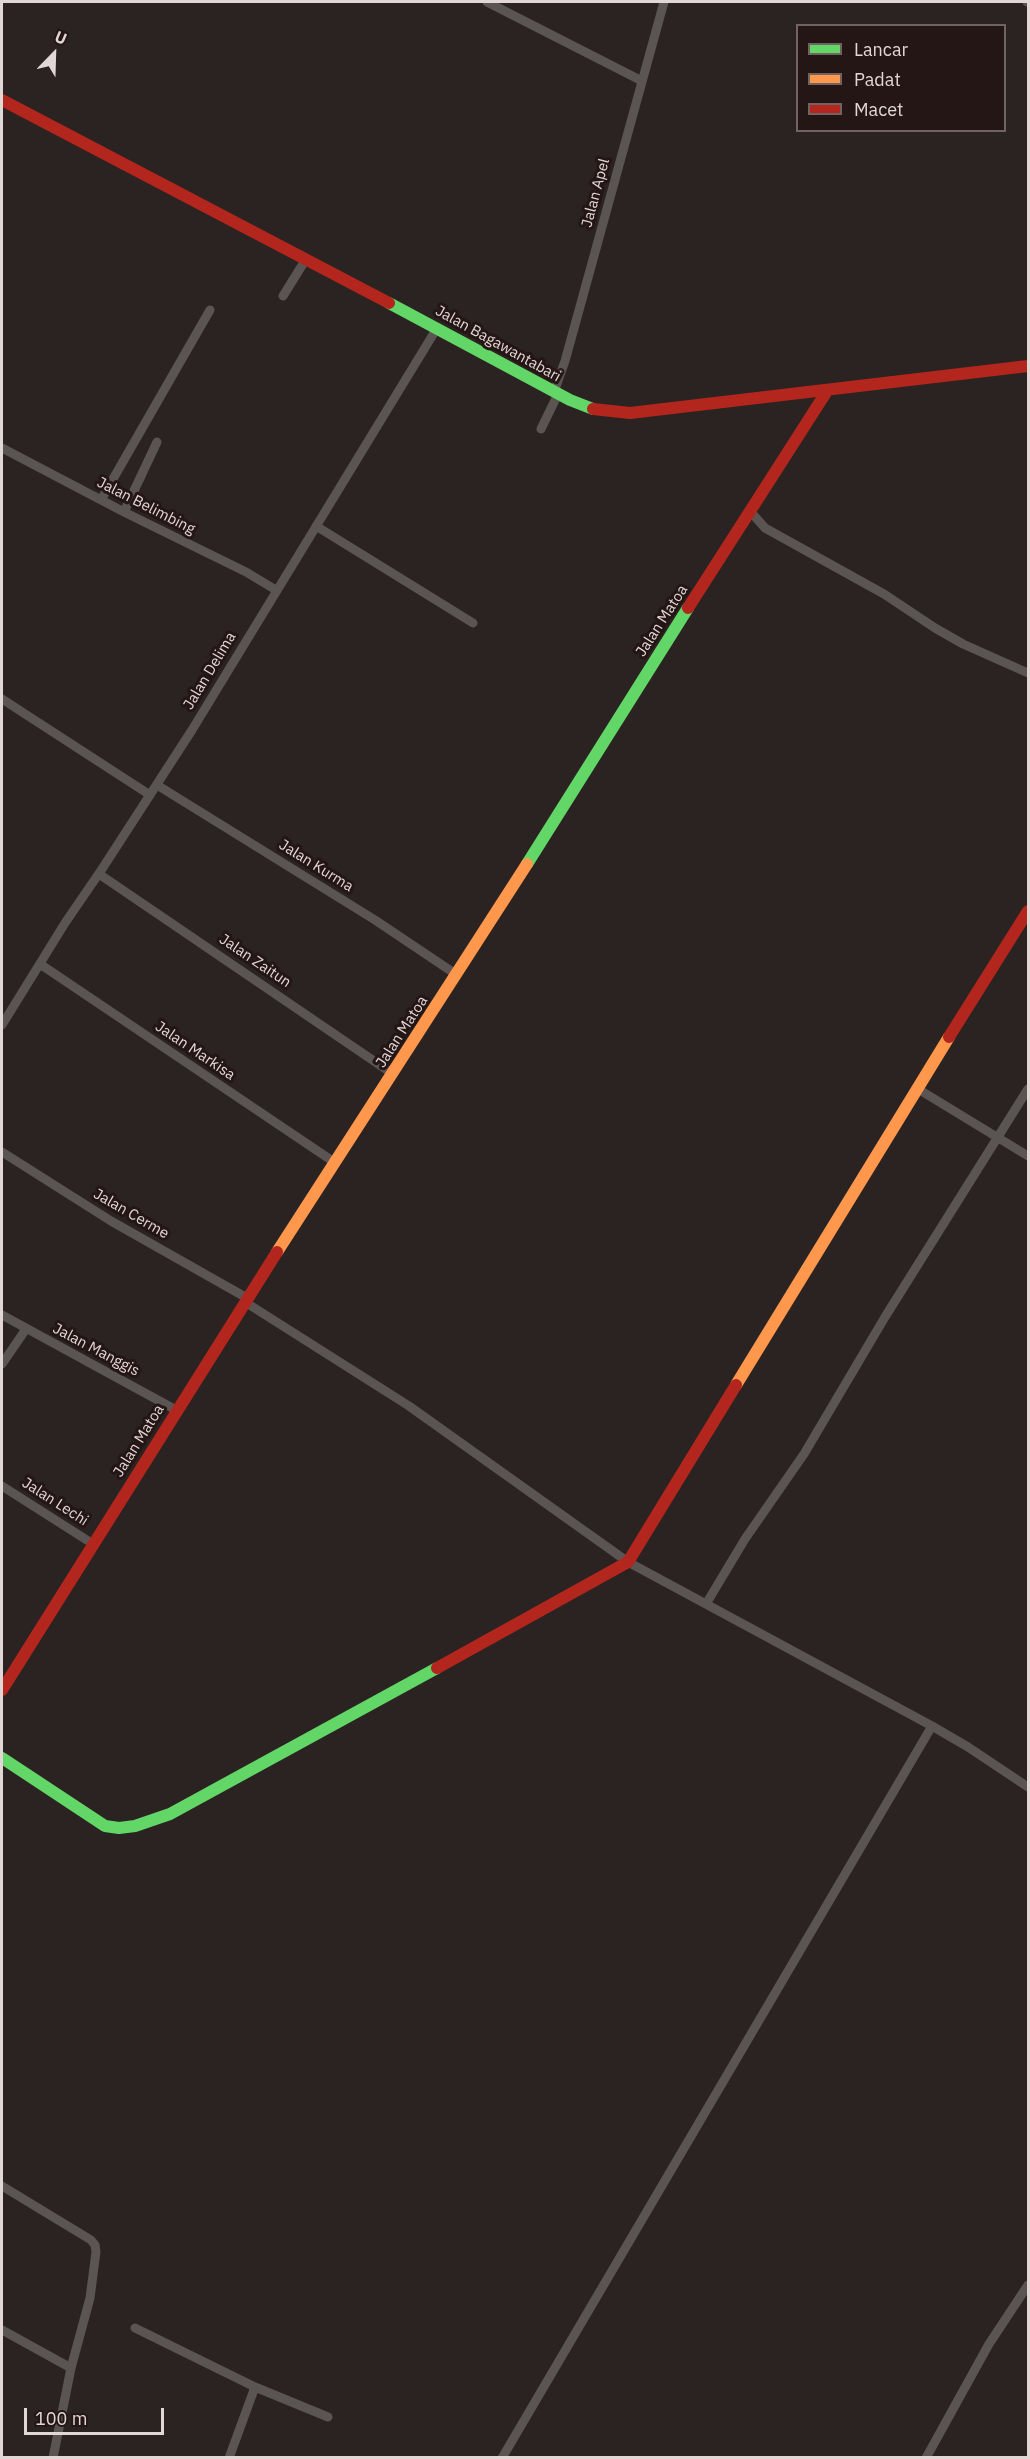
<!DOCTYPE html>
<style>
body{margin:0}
#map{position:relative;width:1030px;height:2459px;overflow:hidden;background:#2a2321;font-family:"IBM Plex Sans",sans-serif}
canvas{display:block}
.frame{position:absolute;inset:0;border:3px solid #e1d7d5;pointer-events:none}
.legend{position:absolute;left:796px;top:24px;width:210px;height:108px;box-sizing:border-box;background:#241614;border:2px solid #706361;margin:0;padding:8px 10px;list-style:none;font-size:18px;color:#e1d7d5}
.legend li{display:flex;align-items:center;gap:12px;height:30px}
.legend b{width:30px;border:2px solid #706361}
.north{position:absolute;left:24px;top:24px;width:60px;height:60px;-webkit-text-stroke:4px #241614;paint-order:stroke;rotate:23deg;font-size:16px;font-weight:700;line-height:24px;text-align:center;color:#e1d7d5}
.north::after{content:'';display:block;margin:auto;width:21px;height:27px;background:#e1d7d5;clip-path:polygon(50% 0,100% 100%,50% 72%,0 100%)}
.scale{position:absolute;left:24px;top:2408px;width:140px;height:27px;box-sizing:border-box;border:3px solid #e1d7d5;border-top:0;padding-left:8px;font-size:18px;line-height:21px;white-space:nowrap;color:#e1d7d5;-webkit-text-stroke:4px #241614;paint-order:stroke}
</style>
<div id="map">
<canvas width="1030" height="2459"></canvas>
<div class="frame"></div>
<ul class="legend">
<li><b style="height:8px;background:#63d668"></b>Lancar</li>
<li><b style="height:8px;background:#ff974d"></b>Padat</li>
<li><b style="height:8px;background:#b3261e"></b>Macet</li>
</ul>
<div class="north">U</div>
<div class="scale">100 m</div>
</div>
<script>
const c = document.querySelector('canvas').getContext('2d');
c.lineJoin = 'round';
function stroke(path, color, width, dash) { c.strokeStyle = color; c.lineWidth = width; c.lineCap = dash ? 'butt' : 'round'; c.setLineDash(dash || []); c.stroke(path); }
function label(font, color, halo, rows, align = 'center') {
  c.font = font + ' "IBM Plex Sans",sans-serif'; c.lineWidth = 6; c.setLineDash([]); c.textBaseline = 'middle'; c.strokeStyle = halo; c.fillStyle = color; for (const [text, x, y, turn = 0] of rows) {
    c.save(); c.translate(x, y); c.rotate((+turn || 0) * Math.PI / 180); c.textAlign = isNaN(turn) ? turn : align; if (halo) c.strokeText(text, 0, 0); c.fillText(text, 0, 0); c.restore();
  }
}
const street = new Path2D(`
 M 487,2 L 642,81
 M 1027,2 L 1028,2
 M 283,296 L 306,259
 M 554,392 L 565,361 L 664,2
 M 541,429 L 558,394
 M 2,448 L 124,512 L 246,572 L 276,590
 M 101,500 L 210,310
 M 750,511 L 765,528 L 884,594 L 935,628 L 963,644 L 1028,673
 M 124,512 L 157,442
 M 316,526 L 473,623
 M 2,699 L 150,795
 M 157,785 L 375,920 L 457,975
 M 99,874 L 393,1074
 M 40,964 L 334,1162
 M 2,1025 L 65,923 L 102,869 L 192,730 L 437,328
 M 918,1089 L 1028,1156
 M 2,1152 L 111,1221 L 247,1298
 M 245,1302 L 409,1406 L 628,1562 L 932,1726 L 968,1747 L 1028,1787
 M 2,1315 L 176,1410
 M 2,1364 L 26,1329
 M 2,1486 L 93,1544
 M 706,1604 L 745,1539 L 804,1454 L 885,1317 L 1028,1089
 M 2,2186 L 91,2240 L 95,2245 L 96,2252 L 90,2298 L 71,2368 L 53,2458
 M 135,2328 L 255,2387 L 229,2458
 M 2,2330 L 71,2368
 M 255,2387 L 328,2417
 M 502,2458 L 932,1726
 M 926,2458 L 989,2344 L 1028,2285`);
const fast = new Path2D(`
 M 389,303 L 570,400 L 593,409
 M 527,864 L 688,608
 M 2,1758 L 105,1826 L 119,1828 L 135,1826 L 170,1814 L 437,1668`);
const slow = new Path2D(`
 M 277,1252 L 527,864
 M 736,1385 L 949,1037`);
const jam = new Path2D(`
 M 2,100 L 389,303
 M 593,409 L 630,413 L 1028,366
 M 688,608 L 827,391
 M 949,1037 L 1028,911
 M 437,1668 L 628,1562 L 736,1385
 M 2,1690 L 277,1252`);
const streetNames = [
 ["Jalan Apel",596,193,-75],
 ["Jalan Bagawantabari",498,344,29],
 ["Jalan Belimbing",146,506,27],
 ["Jalan Matoa",662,621,-57],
 ["Jalan Delima",210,671,-59],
 ["Jalan Kurma",316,866,32],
 ["Jalan Zaitun",255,961,34],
 ["Jalan Matoa",402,1032,-57],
 ["Jalan Markisa",195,1051,34],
 ["Jalan Cerme",131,1214,30],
 ["Jalan Manggis",96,1350,28],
 ["Jalan Matoa",139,1441,-58],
 ["Jalan Lechi",55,1502,33]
];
stroke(street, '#5a5453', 9);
stroke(fast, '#63d668', 12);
stroke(slow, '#ff974d', 12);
stroke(jam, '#b3261e', 12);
label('15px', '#e1d7d5', '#241614', streetNames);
</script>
